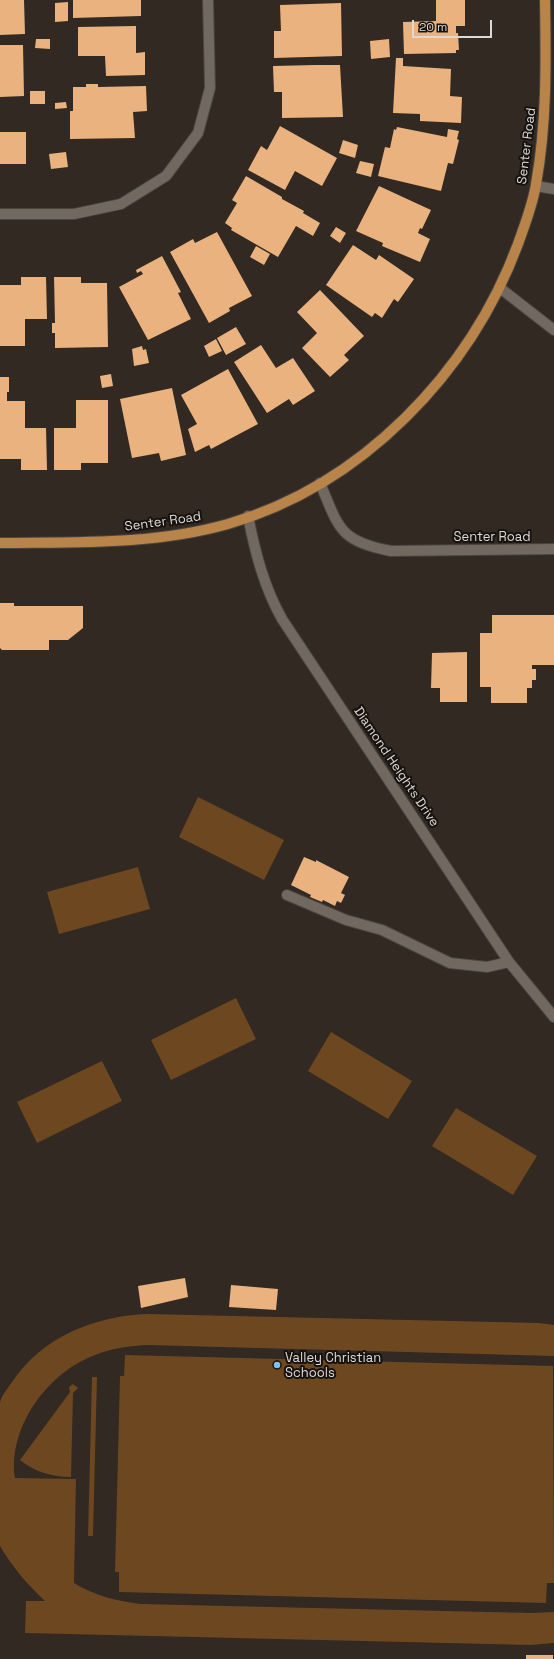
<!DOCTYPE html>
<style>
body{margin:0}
#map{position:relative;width:554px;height:1659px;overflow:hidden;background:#312922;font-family:"Space Grotesk",sans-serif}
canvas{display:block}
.scale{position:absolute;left:412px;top:20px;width:80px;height:18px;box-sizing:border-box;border:2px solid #ded9d5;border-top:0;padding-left:5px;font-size:12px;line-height:14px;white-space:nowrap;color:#ded9d5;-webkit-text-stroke:3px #16120f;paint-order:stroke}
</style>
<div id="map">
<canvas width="554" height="1659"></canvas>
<div class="scale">20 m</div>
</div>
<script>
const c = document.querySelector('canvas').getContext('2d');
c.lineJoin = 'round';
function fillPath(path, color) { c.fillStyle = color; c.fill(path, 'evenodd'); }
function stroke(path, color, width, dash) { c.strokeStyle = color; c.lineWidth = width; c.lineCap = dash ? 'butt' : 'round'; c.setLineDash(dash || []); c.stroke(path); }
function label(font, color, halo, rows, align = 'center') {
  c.font = font + ' "Space Grotesk",sans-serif'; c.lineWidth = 4; c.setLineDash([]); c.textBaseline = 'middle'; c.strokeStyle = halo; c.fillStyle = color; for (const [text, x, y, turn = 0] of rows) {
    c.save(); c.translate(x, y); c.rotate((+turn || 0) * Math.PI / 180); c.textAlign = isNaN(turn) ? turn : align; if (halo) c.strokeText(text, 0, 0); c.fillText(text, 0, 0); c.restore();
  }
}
const green = new Path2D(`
 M 198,797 L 284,840 L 264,880 L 179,837 Z
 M 138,867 L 150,909 L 59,934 L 47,892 Z
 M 236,998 L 256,1039 L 171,1080 L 151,1040 Z
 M 331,1032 L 412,1081 L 388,1119 L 308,1071 Z
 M 102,1061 L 122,1101 L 37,1143 L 17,1102 Z
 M 456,1108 L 537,1156 L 513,1195 L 432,1146 Z
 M 148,1314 L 539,1323 L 554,1325 L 554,1356 L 147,1345 C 127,1346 107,1349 88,1358 C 45,1377 8,1429 15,1478 L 76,1479 L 74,1583 C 95,1596 117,1601 141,1604 L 532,1613 L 554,1612 L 554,1643 L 531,1645 L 25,1633 L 26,1601 L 45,1601 C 27,1584 13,1568 0,1546 C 0,1513 0,1479 0,1446 C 0,1432 0,1416 0,1403 C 1,1396 8,1388 12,1382 C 43,1336 95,1316 148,1314 Z
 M 125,1355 L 553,1366 L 554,1583 L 547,1583 L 546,1603 L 119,1592 L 119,1572 L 115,1572 L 120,1376 L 124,1376 Z
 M 92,1377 L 97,1377 L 93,1536 L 88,1536 Z
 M 73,1384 L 78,1388 L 73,1393 L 71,1477 C 52,1477 35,1472 20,1460 L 70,1392 L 69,1387 Z`);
const building = new Path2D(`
 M 0,0 L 24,0 L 25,34 L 0,35 Z
 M 73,0 L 141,0 L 141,16 L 73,18 Z
 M 436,0 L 465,0 L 465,26 L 456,26 L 456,33 L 458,33 L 459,50 L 456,50 L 456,53 L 404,54 L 403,22 L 436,21 Z
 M 68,2 L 68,21 L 55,22 L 55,3 Z
 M 341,3 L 342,56 L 274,58 L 274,31 L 281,31 L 280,5 Z
 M 136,26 L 136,53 L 145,52 L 145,75 L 106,76 L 105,56 L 78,56 L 78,27 Z
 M 36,39 L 50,39 L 50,49 L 35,48 Z
 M 389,39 L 390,57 L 371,59 L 370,41 Z
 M 0,45 L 23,45 L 24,96 L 0,97 Z
 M 396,58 L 403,58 L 403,66 L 451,69 L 450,96 L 462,97 L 461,123 L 420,121 L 420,114 L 393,113 Z
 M 315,65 L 340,65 L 343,117 L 282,118 L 282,92 L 274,92 L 273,66 Z
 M 86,84 L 98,84 L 98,87 L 146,86 L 147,111 L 133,112 L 135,138 L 70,139 L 70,111 L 73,111 L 73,87 L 86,87 Z
 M 30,91 L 45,91 L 45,104 L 30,104 Z
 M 66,102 L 67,108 L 55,109 L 55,103 Z
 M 280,126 L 337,158 L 322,186 L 295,171 L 285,190 L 248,170 L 261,146 L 267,150 Z
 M 397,127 L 447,137 L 448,129 L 459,131 L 457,139 L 459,140 L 453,164 L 448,163 L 441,191 L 378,176 L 385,147 L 390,148 L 394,129 L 396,130 Z
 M 0,132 L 26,132 L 26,164 L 0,164 Z
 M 343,140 L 358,145 L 355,158 L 339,153 Z
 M 66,152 L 68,167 L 51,169 L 49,154 Z
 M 360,161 L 374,164 L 371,177 L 356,173 Z
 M 246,176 L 282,197 L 282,199 L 304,211 L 303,213 L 320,223 L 313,236 L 296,226 L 278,257 L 231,230 L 232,228 L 225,223 L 237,203 L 232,200 Z
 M 379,186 L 431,210 L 422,229 L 420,228 L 418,233 L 430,239 L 420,262 L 382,246 L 383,243 L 356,231 Z
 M 336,227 L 346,233 L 340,243 L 330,236 Z
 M 217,232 L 252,296 L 229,308 L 230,311 L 209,323 L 170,252 L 193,239 L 195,243 Z
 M 353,245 L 376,260 L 379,255 L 414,279 L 398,302 L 394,299 L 382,318 L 375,313 L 372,317 L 326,285 Z
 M 256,246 L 270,254 L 264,265 L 250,257 Z
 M 162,256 L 181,292 L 178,293 L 191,319 L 148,340 L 119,287 L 143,274 L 141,271 L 137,273 L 136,270 Z
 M 21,277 L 46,277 L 47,319 L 25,319 L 25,346 L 0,346 L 0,285 L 21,285 Z
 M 54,277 L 81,277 L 81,283 L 107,283 L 108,347 L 55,348 L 55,333 L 52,333 L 52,323 L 55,323 Z
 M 320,290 L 364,336 L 344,355 L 349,360 L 330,377 L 302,348 L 317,333 L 297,312 Z
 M 236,327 L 246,344 L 226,355 L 217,338 Z
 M 216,339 L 222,351 L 209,357 L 204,346 Z
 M 261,345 L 276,368 L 293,358 L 315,391 L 293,405 L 289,399 L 267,413 L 234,362 Z
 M 142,346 L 143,350 L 146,349 L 149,363 L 134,366 L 132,349 Z
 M 228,369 L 258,424 L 211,449 L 209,445 L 195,452 L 188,429 L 197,424 L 181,395 Z
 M 111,374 L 113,386 L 102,388 L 100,376 Z
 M 0,377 L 9,377 L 9,392 L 7,392 L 7,401 L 25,401 L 25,428 L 46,428 L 47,470 L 21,470 L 21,459 L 0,459 Z
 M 172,388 L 186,455 L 161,461 L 159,453 L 132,458 L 120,399 Z
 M 76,400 L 108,400 L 108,463 L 81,463 L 81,470 L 54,470 L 54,428 L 76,428 Z
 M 0,603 L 14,603 L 14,606 L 83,606 L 83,628 L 68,640 L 49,640 L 49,650 L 2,650 L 0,648 Z
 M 492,615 L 554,615 L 554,665 L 532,665 L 532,669 L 536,669 L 536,680 L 532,680 L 532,688 L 527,688 L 527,703 L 491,703 L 491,687 L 480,687 L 480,633 L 492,633 Z
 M 467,652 L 467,702 L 440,702 L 440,688 L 431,688 L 432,653 Z
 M 304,857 L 316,862 L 316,860 L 349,877 L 341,893 L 345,895 L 341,903 L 337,901 L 335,906 L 323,900 L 322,902 L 310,897 L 311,895 L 291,885 Z
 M 185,1278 L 188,1297 L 141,1308 L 138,1286 Z
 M 231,1285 L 278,1289 L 276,1310 L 229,1307 Z
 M 526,1655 L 553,1655 L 553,1659 L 526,1659 Z`);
const minor = new Path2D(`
 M 536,186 L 554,189
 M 0,214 L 74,214 L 121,204 L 166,176 L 198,133 L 210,88 L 208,0
 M 500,288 L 554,330
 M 320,483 C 339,528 339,541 391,551 L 554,549
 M 248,516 C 255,552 264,587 282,619 L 509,962 L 554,1017
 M 287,895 L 346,920 L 382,930 L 450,963 L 487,967 L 509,962`);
const major = new Path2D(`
 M 0,543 C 76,542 154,545 228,524 C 362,485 470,373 518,244 C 525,224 533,204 536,184 C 547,123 546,62 545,0`);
const markers = [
 [277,1365,4,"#79bff8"]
];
const streetNames = [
 ["Senter Road",527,146,-83],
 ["Senter Road",163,522,-8],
 ["Senter Road",492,537],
 ["Diamond Heights Drive",396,767,56]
];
const poiNames = [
 ["Valley Christian",285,1358],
 ["Schools",285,1373]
];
fillPath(green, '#6c4720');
fillPath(building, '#eab27e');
stroke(minor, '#4b4540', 12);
stroke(major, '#4b4540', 12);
stroke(minor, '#716860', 10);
stroke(major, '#b98449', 10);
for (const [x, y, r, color] of markers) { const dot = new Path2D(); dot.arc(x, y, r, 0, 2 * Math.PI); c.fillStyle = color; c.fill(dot); stroke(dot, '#16120f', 1.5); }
label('13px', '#ded9d5', '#16120f', streetNames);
label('13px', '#ded9d5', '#16120f', poiNames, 'left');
</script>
